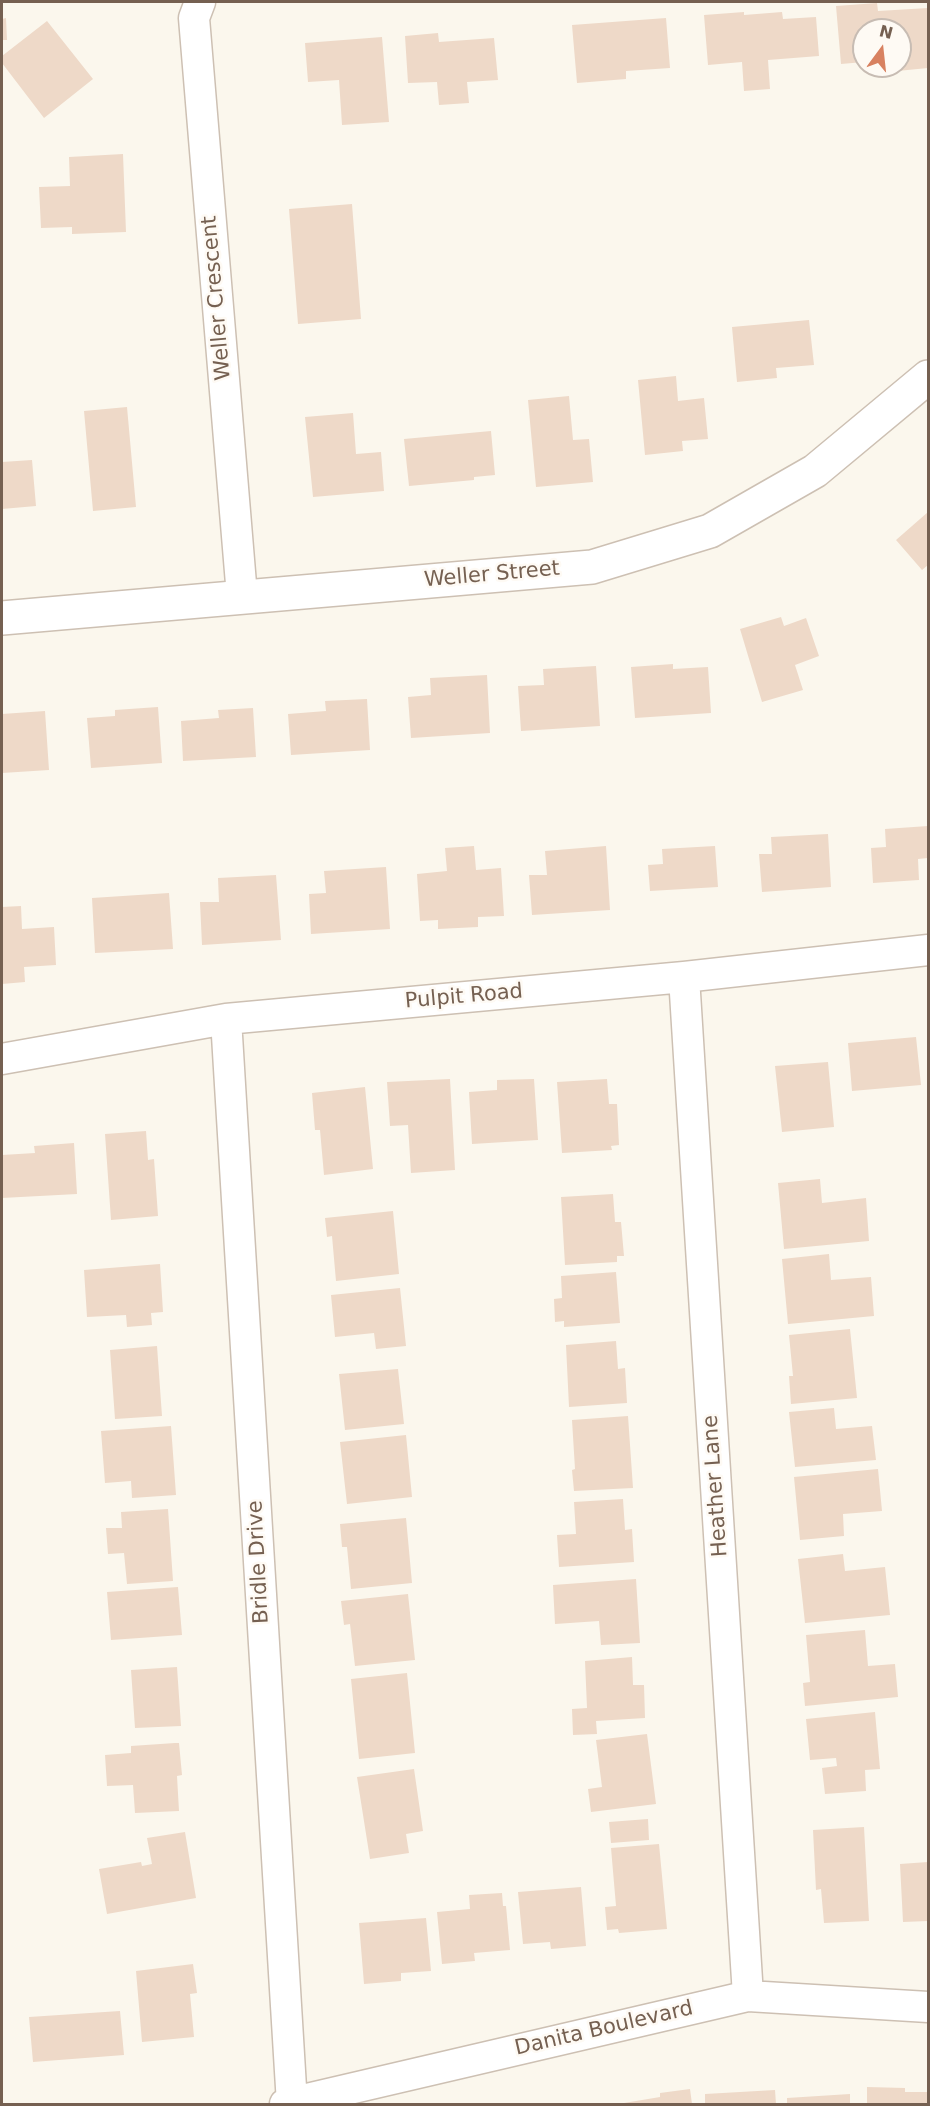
<!DOCTYPE html>
<style>
body{margin:0}
#map{position:relative;width:930px;height:2106px;overflow:hidden;background:#fbf7ed;font-family:"DejaVu Sans",sans-serif}
canvas{display:block}
.frame{position:absolute;inset:0;border:3px solid #756051;pointer-events:none}
.north{position:absolute;left:852px;top:18px;width:60px;height:60px;box-sizing:border-box;background:#fefaf4;border:2px solid #c7bcb3;border-radius:50%;rotate:15deg;font-size:16px;font-weight:700;line-height:24px;text-align:center;color:#756051}
.north::after{content:'';display:block;margin:auto;width:21px;height:27px;background:#d88160;clip-path:polygon(50% 0,100% 100%,50% 72%,0 100%)}
</style>
<div id="map">
<canvas width="930" height="2106"></canvas>
<div class="frame"></div>
<div class="north">N</div>
</div>
<script>
const c = document.querySelector('canvas').getContext('2d');
c.lineJoin = 'round';
function fillPath(path, color) { c.fillStyle = color; c.fill(path, 'evenodd'); }
function stroke(path, color, width, dash) { c.strokeStyle = color; c.lineWidth = width; c.lineCap = dash ? 'butt' : 'round'; c.setLineDash(dash || []); c.stroke(path); }
function label(font, color, halo, rows, align = 'center') {
  c.font = font + ' "DejaVu Sans",sans-serif'; c.lineWidth = 5; c.setLineDash([]); c.textBaseline = 'middle'; c.strokeStyle = halo; c.fillStyle = color; for (const [text, x, y, turn = 0] of rows) {
    c.save(); c.translate(x, y); c.rotate((+turn || 0) * Math.PI / 180); c.textAlign = isNaN(turn) ? turn : align; if (halo) c.strokeText(text, 0, 0); c.fillText(text, 0, 0); c.restore();
  }
}
const building = new Path2D(`
 M 877,3 L 878,11 L 928,8 L 928,68 L 867,74 L 866,66 L 900,66 L 900,30 L 864,30 L 864,62 L 841,64 L 836,6 Z
 M 744,12 L 744,15 L 782,12 L 783,19 L 816,17 L 819,56 L 768,60 L 770,89 L 744,91 L 742,62 L 708,65 L 704,15 Z
 M 6,18 L 7,40 L 2,40 L 2,19 Z
 M 666,18 L 670,68 L 626,71 L 626,79 L 577,83 L 572,25 Z
 M 47,21 L 93,79 L 44,118 L 2,63 L 2,56 Z
 M 438,33 L 439,42 L 494,38 L 498,80 L 467,82 L 469,103 L 439,105 L 437,82 L 408,83 L 405,36 Z
 M 382,37 L 389,122 L 342,125 L 339,80 L 308,82 L 305,43 Z
 M 123,154 L 126,232 L 72,234 L 72,227 L 41,228 L 39,187 L 70,186 L 69,157 Z
 M 352,204 L 361,319 L 298,324 L 289,209 Z
 M 809,320 L 814,365 L 776,368 L 777,378 L 737,382 L 732,327 Z
 M 676,376 L 678,401 L 704,398 L 708,439 L 682,441 L 683,451 L 645,455 L 638,380 Z
 M 569,396 L 573,440 L 589,439 L 593,482 L 536,487 L 528,400 Z
 M 127,407 L 136,507 L 93,511 L 84,411 Z
 M 353,413 L 356,454 L 381,452 L 384,491 L 313,497 L 305,417 Z
 M 491,431 L 495,475 L 474,477 L 474,480 L 409,486 L 404,439 Z
 M 32,460 L 36,506 L 2,509 L 2,462 Z
 M 928,512 L 928,565 L 922,570 L 896,540 Z
 M 781,617 L 784,626 L 806,618 L 819,656 L 795,665 L 803,690 L 762,702 L 740,629 Z
 M 673,664 L 673,669 L 708,667 L 711,713 L 635,718 L 631,667 Z
 M 596,666 L 600,726 L 521,731 L 518,686 L 544,685 L 543,669 Z
 M 487,675 L 490,733 L 411,738 L 408,697 L 431,695 L 430,678 Z
 M 367,699 L 370,750 L 291,755 L 288,714 L 326,711 L 325,701 Z
 M 158,707 L 162,763 L 91,768 L 87,718 L 115,716 L 115,710 Z
 M 253,708 L 256,757 L 183,761 L 181,721 L 219,718 L 218,710 Z
 M 45,711 L 49,770 L 2,773 L 2,714 Z
 M 928,826 L 928,858 L 918,859 L 919,880 L 873,883 L 871,848 L 886,847 L 885,829 Z
 M 828,834 L 831,887 L 762,892 L 759,854 L 772,854 L 771,837 Z
 M 474,846 L 476,870 L 501,868 L 504,916 L 478,917 L 478,927 L 438,929 L 438,920 L 420,921 L 417,874 L 447,871 L 445,848 Z
 M 606,846 L 610,910 L 532,915 L 529,875 L 547,875 L 545,851 Z
 M 715,846 L 718,887 L 650,891 L 648,865 L 663,864 L 662,849 Z
 M 386,867 L 390,929 L 311,934 L 309,894 L 326,893 L 324,871 Z
 M 276,875 L 281,940 L 202,945 L 200,902 L 219,902 L 218,878 Z
 M 169,893 L 173,949 L 95,953 L 92,898 Z
 M 21,906 L 22,929 L 54,927 L 56,965 L 24,967 L 25,982 L 2,984 L 2,907 Z
 M 916,1037 L 921,1085 L 852,1091 L 848,1043 Z
 M 828,1062 L 834,1127 L 782,1132 L 775,1066 Z
 M 450,1079 L 455,1170 L 411,1173 L 408,1125 L 390,1126 L 387,1082 Z
 M 534,1079 L 538,1140 L 472,1144 L 469,1092 L 497,1090 L 497,1080 Z
 M 607,1079 L 609,1104 L 617,1104 L 619,1145 L 611,1146 L 612,1150 L 562,1153 L 557,1082 Z
 M 365,1087 L 373,1169 L 324,1175 L 320,1130 L 315,1130 L 312,1093 Z
 M 146,1131 L 148,1160 L 154,1159 L 158,1216 L 111,1220 L 105,1134 Z
 M 74,1143 L 77,1194 L 2,1198 L 2,1155 L 35,1153 L 34,1146 Z
 M 820,1179 L 822,1203 L 866,1198 L 869,1241 L 784,1249 L 778,1183 Z
 M 613,1194 L 615,1222 L 621,1222 L 624,1256 L 617,1256 L 617,1262 L 565,1265 L 561,1197 Z
 M 393,1211 L 399,1274 L 336,1281 L 332,1236 L 327,1237 L 325,1218 Z
 M 829,1254 L 831,1280 L 871,1277 L 874,1316 L 788,1324 L 782,1259 Z
 M 160,1264 L 163,1312 L 151,1313 L 152,1325 L 127,1327 L 126,1315 L 87,1317 L 84,1270 Z
 M 616,1272 L 620,1323 L 564,1327 L 564,1321 L 555,1322 L 554,1299 L 562,1298 L 561,1276 Z
 M 400,1288 L 406,1346 L 376,1349 L 374,1333 L 335,1337 L 331,1295 Z
 M 850,1329 L 857,1398 L 791,1404 L 789,1376 L 793,1376 L 789,1335 Z
 M 616,1341 L 618,1369 L 625,1368 L 627,1403 L 569,1407 L 566,1345 Z
 M 157,1346 L 162,1416 L 115,1419 L 110,1350 Z
 M 398,1369 L 404,1424 L 345,1430 L 339,1374 Z
 M 834,1408 L 836,1429 L 872,1426 L 876,1460 L 795,1467 L 789,1412 Z
 M 628,1416 L 633,1488 L 574,1491 L 572,1470 L 575,1469 L 572,1420 Z
 M 171,1426 L 176,1495 L 132,1498 L 131,1481 L 105,1483 L 101,1431 Z
 M 406,1435 L 412,1497 L 347,1504 L 340,1442 Z
 M 878,1469 L 882,1511 L 843,1514 L 844,1536 L 800,1540 L 794,1477 Z
 M 623,1499 L 625,1530 L 632,1529 L 634,1562 L 559,1567 L 557,1535 L 576,1534 L 574,1502 Z
 M 168,1509 L 173,1581 L 127,1584 L 124,1553 L 108,1554 L 106,1528 L 122,1528 L 121,1512 Z
 M 406,1518 L 412,1583 L 351,1589 L 347,1547 L 342,1547 L 340,1524 Z
 M 843,1554 L 845,1571 L 885,1567 L 890,1615 L 805,1623 L 798,1559 Z
 M 636,1579 L 640,1643 L 601,1645 L 599,1621 L 555,1624 L 553,1585 Z
 M 178,1587 L 182,1635 L 111,1640 L 107,1592 Z
 M 408,1594 L 415,1660 L 355,1666 L 350,1624 L 344,1625 L 341,1601 Z
 M 865,1630 L 868,1666 L 895,1664 L 898,1697 L 805,1706 L 803,1683 L 810,1682 L 806,1635 Z
 M 632,1657 L 633,1685 L 644,1685 L 645,1718 L 596,1721 L 597,1734 L 573,1735 L 572,1709 L 587,1708 L 585,1661 Z
 M 177,1667 L 181,1726 L 135,1728 L 131,1670 Z
 M 407,1673 L 415,1753 L 359,1759 L 351,1679 Z
 M 875,1712 L 880,1769 L 865,1770 L 866,1791 L 825,1794 L 822,1768 L 837,1766 L 836,1758 L 810,1760 L 806,1719 Z
 M 647,1734 L 656,1804 L 591,1812 L 588,1789 L 602,1787 L 596,1740 Z
 M 175,1743 L 179,1743 L 182,1775 L 177,1776 L 179,1811 L 135,1813 L 133,1785 L 107,1786 L 105,1755 L 131,1753 L 131,1746 Z
 M 414,1769 L 423,1831 L 406,1834 L 409,1853 L 370,1859 L 357,1777 Z
 M 648,1819 L 649,1840 L 611,1843 L 609,1822 Z
 M 864,1827 L 869,1921 L 824,1923 L 821,1889 L 816,1890 L 813,1830 Z
 M 185,1832 L 196,1898 L 107,1914 L 99,1869 L 141,1862 L 142,1866 L 152,1864 L 147,1838 Z
 M 659,1844 L 667,1929 L 619,1933 L 618,1929 L 607,1930 L 605,1907 L 616,1906 L 611,1848 Z
 M 928,1862 L 928,1921 L 903,1922 L 900,1864 Z
 M 581,1887 L 586,1946 L 551,1949 L 550,1942 L 523,1944 L 518,1892 Z
 M 502,1893 L 503,1906 L 506,1906 L 510,1950 L 474,1953 L 475,1961 L 442,1964 L 437,1912 L 470,1909 L 469,1895 Z
 M 426,1918 L 431,1971 L 401,1973 L 401,1981 L 364,1984 L 359,1923 Z
 M 193,1964 L 197,1993 L 190,1994 L 194,2037 L 142,2042 L 136,1971 Z
 M 120,2011 L 124,2055 L 33,2062 L 29,2017 Z
 M 867,2087 L 905,2088 L 905,2092 L 928,2092 L 928,2104 L 867,2104 Z
 M 690,2089 L 692,2104 L 618,2104 L 660,2097 L 660,2093 Z
 M 775,2090 L 776,2104 L 705,2104 L 705,2094 Z
 M 850,2094 L 850,2104 L 787,2104 L 787,2098 Z`);
const minor = new Path2D(`
 M 200,2 L 194,18 L 242,596
 M 684,977 L 748,1996
 M 226,1019 L 292,2104
 M 2,1059 L 226,1019 L 684,977 L 928,950
 M 285,2104 L 748,1996 L 928,2007`);
const tertiary = new Path2D(`
 M 2,618 L 592,567 L 710,531 L 815,471 L 928,377`);
const streetNames = [
 ["Weller Crescent",217,298,-95],
 ["Weller Street",492,575,-5],
 ["Pulpit Road",464,997,-5],
 ["Heather Lane",716,1486,-94],
 ["Bridle Drive",259,1562,-93],
 ["Danita Boulevard",604,2029,-13]
];
fillPath(building, '#eed9c8');
stroke(minor, '#cdc0b3', 33);
stroke(tertiary, '#cdc0b3', 36);
stroke(minor, '#fff', 30);
stroke(tertiary, '#fff', 33);
label('21px', '#756051', '#fefaf4', streetNames);
</script>
